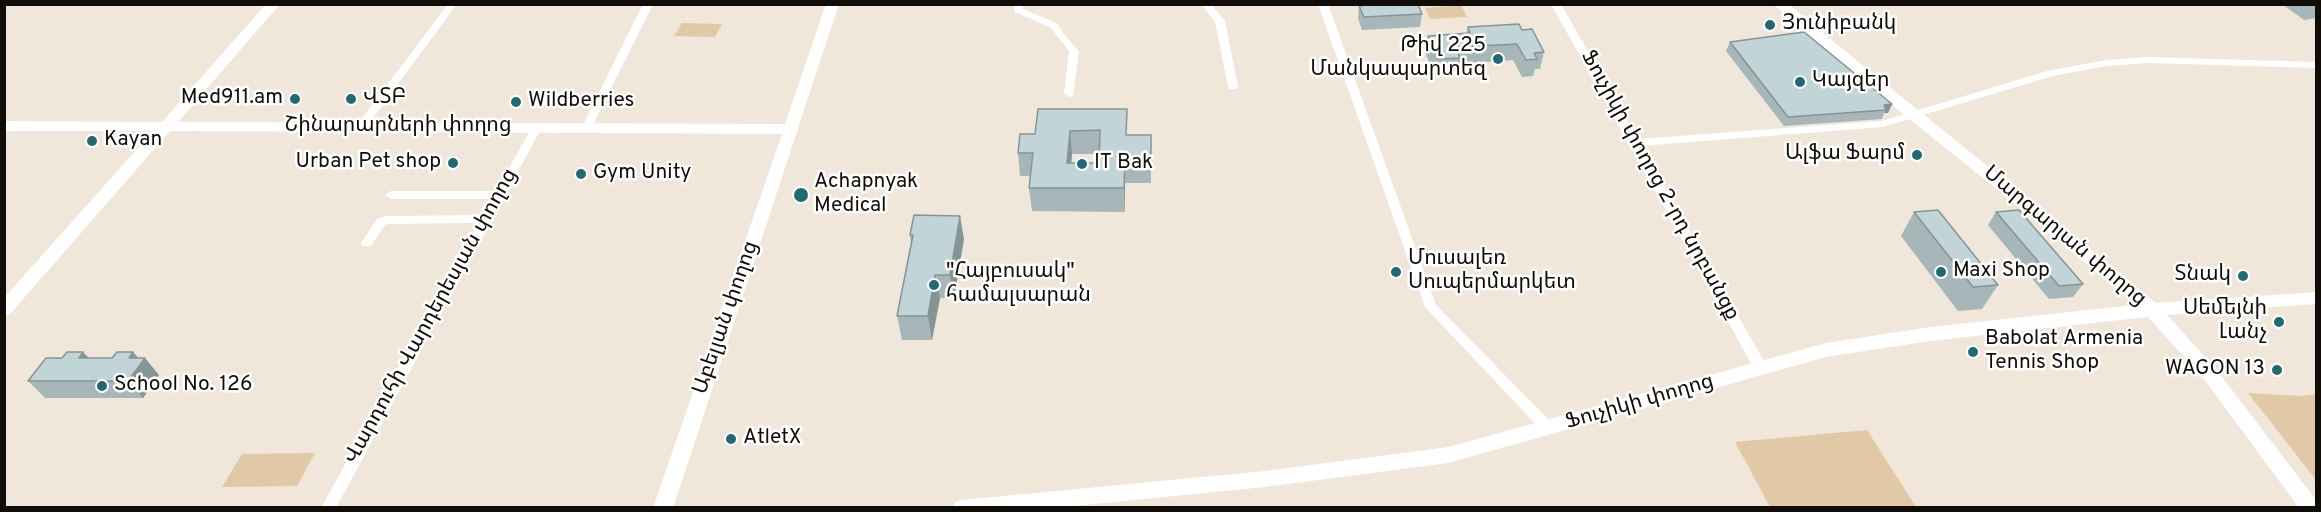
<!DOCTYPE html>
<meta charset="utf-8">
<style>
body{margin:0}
#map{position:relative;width:2321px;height:512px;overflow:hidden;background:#f0e6d9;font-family:Overpass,sans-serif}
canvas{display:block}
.frame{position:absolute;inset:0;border:6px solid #100d09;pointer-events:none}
</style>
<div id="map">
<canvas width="2321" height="512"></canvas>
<div class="frame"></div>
</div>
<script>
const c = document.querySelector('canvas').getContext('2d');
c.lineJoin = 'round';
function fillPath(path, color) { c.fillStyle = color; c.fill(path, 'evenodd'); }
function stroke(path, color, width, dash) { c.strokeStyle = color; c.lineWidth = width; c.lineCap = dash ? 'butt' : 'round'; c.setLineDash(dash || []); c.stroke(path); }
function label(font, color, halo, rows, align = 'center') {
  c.font = font + ' Overpass,"Noto Sans Armenian",sans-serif'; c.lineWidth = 5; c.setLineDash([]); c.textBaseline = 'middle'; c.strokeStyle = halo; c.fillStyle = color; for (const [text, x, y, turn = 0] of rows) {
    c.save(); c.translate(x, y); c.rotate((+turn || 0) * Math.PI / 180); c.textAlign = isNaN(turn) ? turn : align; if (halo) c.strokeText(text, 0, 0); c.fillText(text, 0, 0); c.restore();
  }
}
const green = new Path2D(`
 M 1461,5 L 1467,17 L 1430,19 L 1425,8 Z
 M 682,23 L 722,24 L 715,37 L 674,36 Z
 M 2248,393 L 2299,396 L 2316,394 L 2316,480 Z
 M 1867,430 L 1916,507 L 1770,507 L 1735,442 Z
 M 315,453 L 297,486 L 222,487 L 242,454 Z`);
const street = new Path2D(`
 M 448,4 L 457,4 L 365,129 L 357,129 L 356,127 L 357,125 Z
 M 643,4 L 653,4 L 592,127 L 591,129 L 583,129 L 582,127 Z
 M 1013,4 L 1023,4 L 1023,9 L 1058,24 L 1063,33 L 1079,51 L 1073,96 L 1069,97 L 1064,94 L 1069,51 L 1051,28 L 1015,12 Z
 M 1201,4 L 1211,4 L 1225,21 L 1238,87 L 1237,89 L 1229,89 L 1228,87 L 1215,22 Z
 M 1318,4 L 1328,4 L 1436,305 L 1554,425 L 1556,429 L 1554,433 L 1549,434 L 1544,433 L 1425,307 Z
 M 1551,4 L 1561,4 L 1638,139 L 1882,121 L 2047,71 L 2106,60 L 2148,57 L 2316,62 L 2316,68 L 2148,63 L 2106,66 L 2053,76 L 1883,127 L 1641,146 L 1768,368 L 1766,372 L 1756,372 Z
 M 537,124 L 542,127 L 336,508 L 321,508 L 478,223 L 388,224 L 385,225 L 371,246 L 363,246 L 361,243 L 377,219 L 387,216 L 483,215 L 492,199 L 391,199 L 385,195 L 391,191 L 496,191 L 532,127 Z`);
const secondary = new Path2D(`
 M 266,4 L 280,4 L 178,122 L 785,124 L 826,4 L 839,4 L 673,508 L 653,508 L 782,134 L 170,131 L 10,314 L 4,316 L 4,298 L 153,131 L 4,131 L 4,121 L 162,122 Z
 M 1773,4 L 1788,4 C 1910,105 2034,202 2156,303 L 2316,292 L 2316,304 L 2167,315 L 2216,369 L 2316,500 L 2316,508 L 2299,508 L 2204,379 L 2148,317 L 1930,341 L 1826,357 L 1448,463 L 1265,487 L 1054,508 L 952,508 L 955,502 L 962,500 L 1265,471 L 1448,447 L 1826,343 L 1930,327 L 2135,305 L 2013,202 L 1908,118 Z`);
const wall = new Path2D(`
 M 2282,4 L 2316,4 L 2316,18 L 2304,20 Z
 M 1359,6 L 1422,14 L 1420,27 L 1362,30 L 1358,18 Z
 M 1468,27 L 1522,30 L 1544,52 L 1540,69 L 1535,69 L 1533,76 L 1522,77 L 1513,60 L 1459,64 L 1457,74 L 1435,76 L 1425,52 L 1428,36 L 1466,33 Z
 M 1730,42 L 1892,104 L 1888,113 L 1884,113 L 1882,119 L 1784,126 L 1726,51 Z
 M 1038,109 L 1127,135 L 1151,135 L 1151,183 L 1125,183 L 1125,212 L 1032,211 L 1029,188 L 1031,176 L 1020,176 L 1018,153 L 1035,134 ZM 1072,154 L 1099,154 L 1099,163 L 1071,163 Z
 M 1914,212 L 1998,285 L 1982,309 L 1958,311 L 1901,236 Z
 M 1996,212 L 2083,284 L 2073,297 L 2049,299 L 1988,225 Z
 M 910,235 L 964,239 L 954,298 L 940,298 L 932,340 L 902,340 L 897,316 L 911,245 Z
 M 83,352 L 89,358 L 138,358 L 159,375 L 143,398 L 45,398 L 28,381 L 62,358 Z`);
const shadedWall = new Path2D(`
 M 1892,104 L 1888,113 L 1884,113 L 1886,110 L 1884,105 Z
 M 1070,131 L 1072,154 L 1069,187 L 1067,163 Z
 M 1125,160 L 1125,212 L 1124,188 Z
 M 960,216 L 964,239 L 954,298 L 950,275 Z
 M 935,275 L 940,298 L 932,340 L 928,316 Z
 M 83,352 L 99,369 L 79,358 Z
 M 133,352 L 142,362 L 145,358 L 159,375 L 143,398 L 128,381 L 129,358 Z`);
const building = new Path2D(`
 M 1377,4 L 1418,4 L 1422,14 L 1364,17 L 1359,6 Z
 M 1519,24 L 1522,30 L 1532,29 L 1544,52 L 1534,53 L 1537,59 L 1526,60 L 1517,44 L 1455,47 L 1460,58 L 1438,59 L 1428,36 L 1470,33 L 1468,27 Z
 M 1804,32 L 1892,104 L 1884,105 L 1886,110 L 1788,117 L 1730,42 Z
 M 1038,109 L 1127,109 L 1126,135 L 1151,135 L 1151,160 L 1125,160 L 1124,188 L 1029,188 L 1033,153 L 1018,153 L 1020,134 L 1035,134 ZM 1100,130 L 1099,163 L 1067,163 L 1070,131 Z
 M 1938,210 L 1998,285 L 1973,287 L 1914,212 Z
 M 2019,210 L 2083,284 L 2059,286 L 1996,212 Z
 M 914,215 L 960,216 L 950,275 L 935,275 L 928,316 L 897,316 L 913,235 L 910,235 Z
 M 67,352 L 83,352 L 79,358 L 112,358 L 117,352 L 133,352 L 129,358 L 145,358 L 128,381 L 28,381 L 46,358 L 62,358 Z`);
const markers = [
 [1770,25,6,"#206a74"],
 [1498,59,6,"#206a74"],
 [1800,82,6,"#206a74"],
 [295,99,6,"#206a74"],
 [351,99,6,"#206a74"],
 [516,102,6,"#206a74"],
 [92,141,6,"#206a74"],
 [1917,155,6,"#206a74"],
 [453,163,6,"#206a74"],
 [1082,164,6,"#206a74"],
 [581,174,6,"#206a74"],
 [801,195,8,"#206a74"],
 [1396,272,6,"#206a74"],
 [1941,272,6,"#206a74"],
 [2243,276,6,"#206a74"],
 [934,285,6,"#206a74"],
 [2279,322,6,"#206a74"],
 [1973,352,6,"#206a74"],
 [2277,370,6,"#206a74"],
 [102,386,6,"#206a74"],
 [731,439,6,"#206a74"]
];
const poiNames = [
 ["Յունիբանկ",1782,25],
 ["Թիվ 225",1486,47,"right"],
 ["Մանկապարտեզ",1486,71,"right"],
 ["Կայզեր",1812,82],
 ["Med911.am",283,99,"right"],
 ["ՎՏԲ",363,99],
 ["Wildberries",528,102],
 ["Kayan",104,141],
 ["Ալֆա Ֆարմ",1905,155,"right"],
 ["Urban Pet shop",441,163,"right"],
 ["IT Bak",1094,164],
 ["Gym Unity",593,174],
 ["Achapnyak",814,183],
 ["Medical",814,207],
 ["Մուսալեռ",1408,260],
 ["Սուպերմարկետ",1408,284],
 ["Maxi Shop",1953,272],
 ["\"Հայբուսակ\"",946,273],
 ["համալսարան",946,297],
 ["Տնակ",2231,276,"right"],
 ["Սեմեյնի",2267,310,"right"],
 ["Լանչ",2267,334,"right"],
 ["Babolat Armenia",1985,340],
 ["Tennis Shop",1985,364],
 ["WAGON 13",2265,370,"right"],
 ["School No. 126",114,386],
 ["AtletX",743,439]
];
const streetNames = [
 ["Շինարարների փողոց",398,127],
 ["Ֆուչիկի փողոց 2-րդ նրբանցք",1659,186,61],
 ["Մարգարյան փողոց",2064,237,40],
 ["Վարդուհի Վարդերեսյան փողոց",432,317,-61],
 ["Աբելյան փողոց",727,318,-71],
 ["Ֆուչիկի փողոց",1640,403,-16]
];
fillPath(green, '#e1c8a6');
fillPath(street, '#fff');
fillPath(secondary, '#fff');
fillPath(wall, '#a6b6b9');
fillPath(shadedWall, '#879496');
fillPath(building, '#c1d4d7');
stroke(building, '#879496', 1.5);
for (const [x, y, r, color] of markers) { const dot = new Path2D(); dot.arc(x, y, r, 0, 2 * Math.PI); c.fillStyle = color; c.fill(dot); stroke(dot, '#fff', 2); }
label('21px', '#100d09', '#fff', poiNames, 'left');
label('21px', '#100d09', '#fff', streetNames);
</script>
